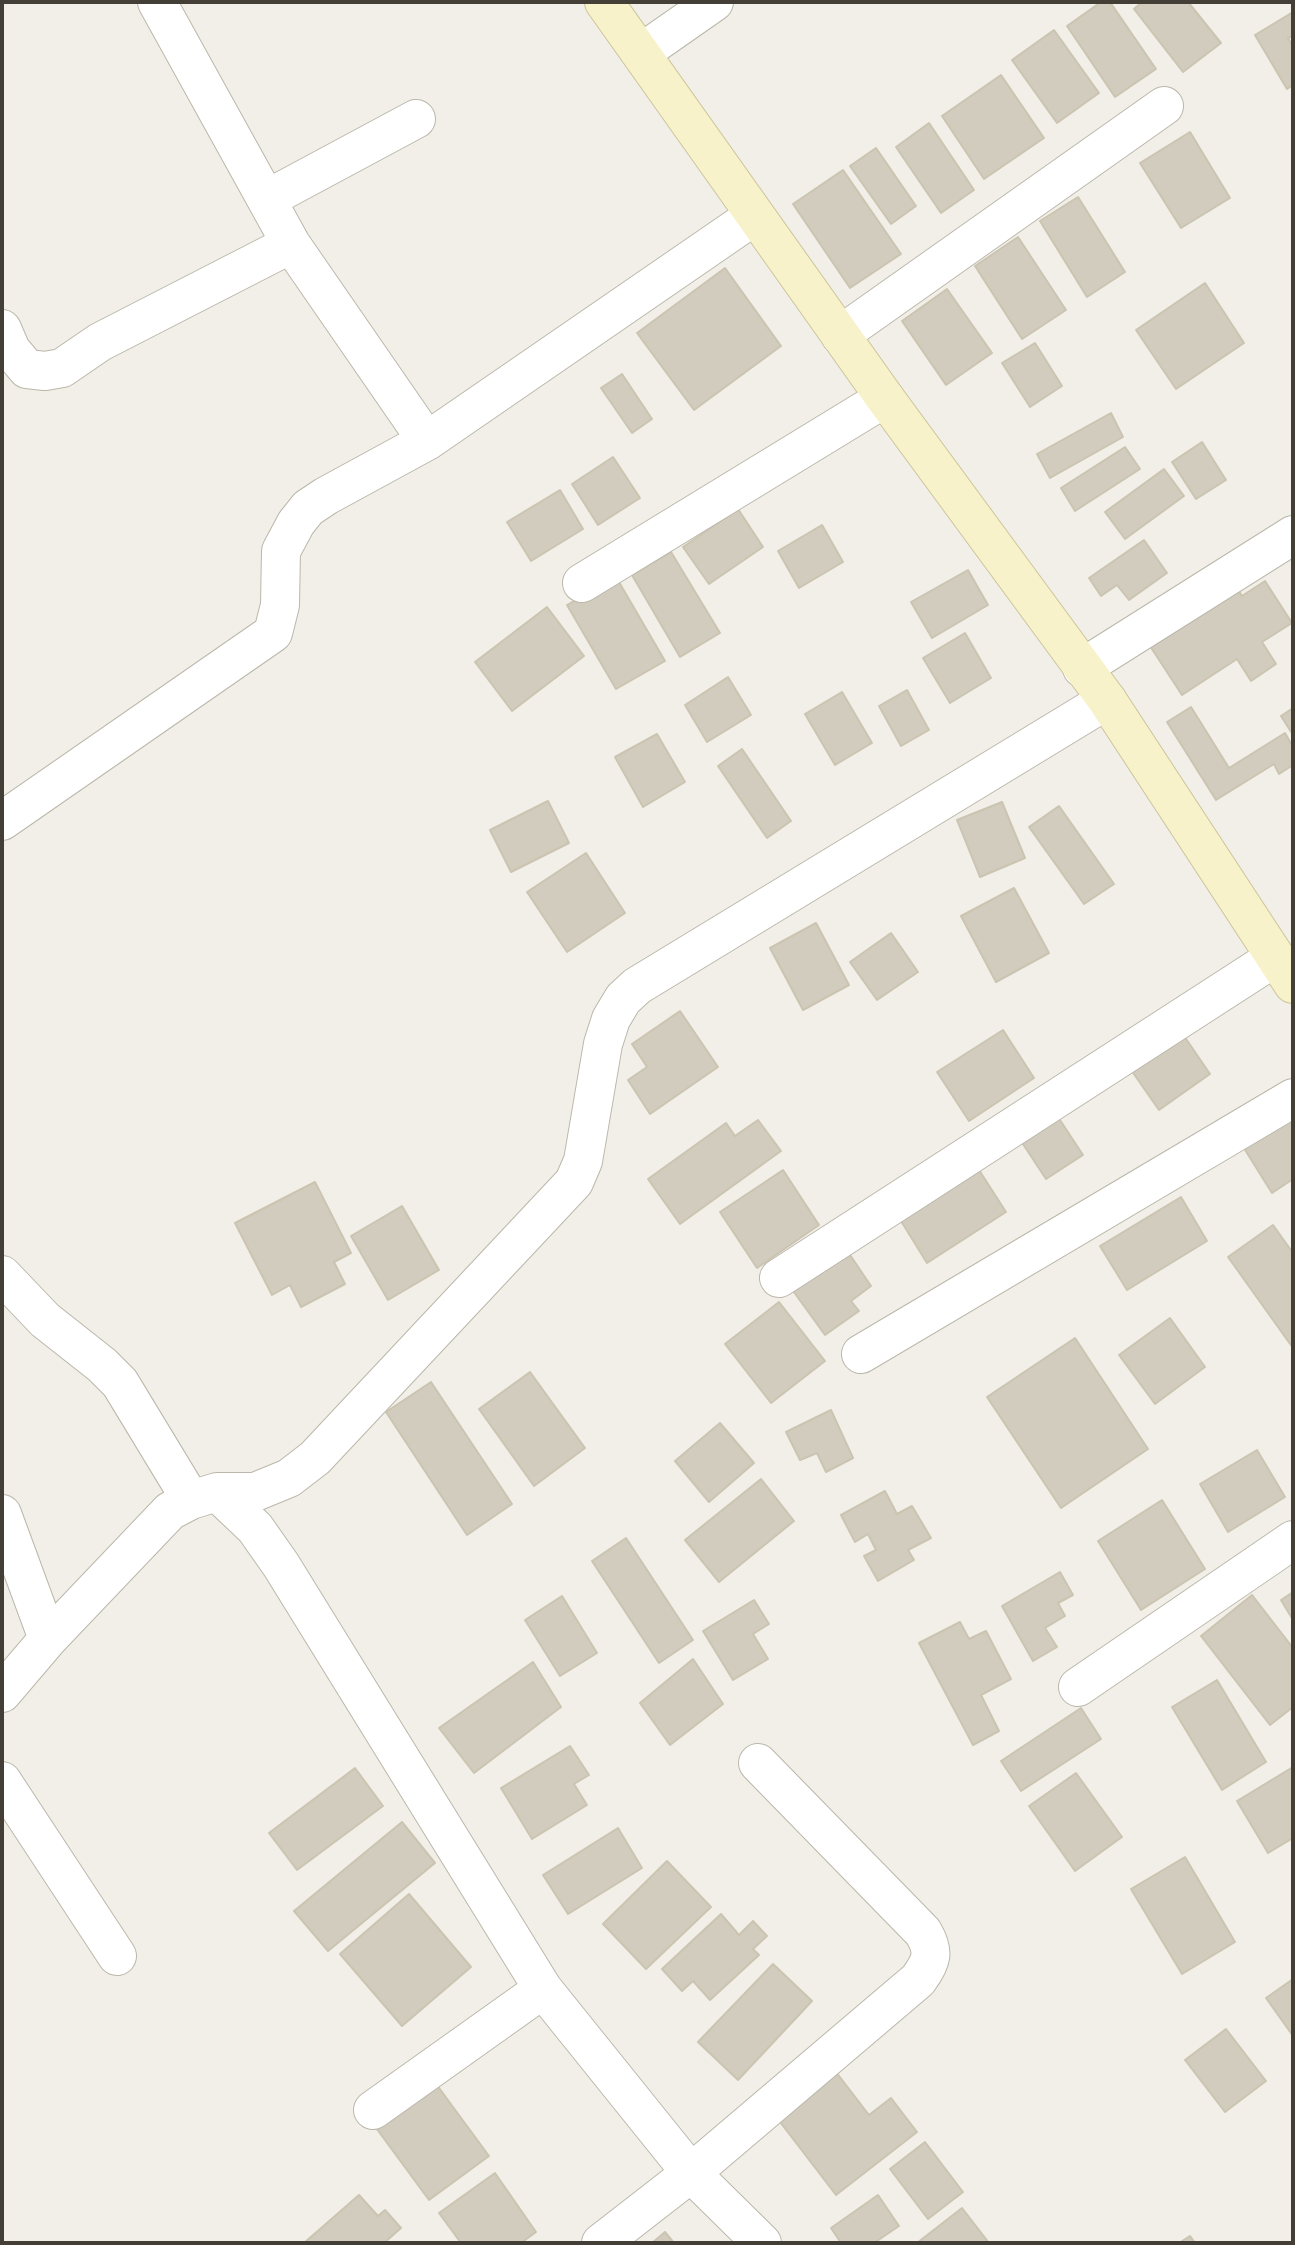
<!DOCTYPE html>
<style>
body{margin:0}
#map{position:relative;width:1295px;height:2245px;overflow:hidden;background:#f1efe7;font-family:"Nunito Sans",sans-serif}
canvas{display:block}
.frame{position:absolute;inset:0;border:4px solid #433f36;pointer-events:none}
</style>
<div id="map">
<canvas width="1295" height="2245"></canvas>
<div class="frame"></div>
</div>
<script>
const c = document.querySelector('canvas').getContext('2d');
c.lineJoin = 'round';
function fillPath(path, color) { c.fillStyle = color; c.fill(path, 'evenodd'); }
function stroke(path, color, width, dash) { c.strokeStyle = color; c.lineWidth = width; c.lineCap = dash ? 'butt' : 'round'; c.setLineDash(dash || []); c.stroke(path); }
const building = new Path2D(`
 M 1101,2 L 1110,2 L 1156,69 L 1115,97 L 1067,26 Z
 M 1142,2 L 1188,2 L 1221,43 L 1183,72 L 1134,9 Z
 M 1293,12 L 1293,36 L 1288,38 L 1293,47 L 1293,85 L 1287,89 L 1255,35 Z
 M 1054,30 L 1099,93 L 1057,123 L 1012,60 Z
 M 1001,75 L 1044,138 L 984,179 L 942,116 Z
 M 929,123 L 974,190 L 941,213 L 896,147 Z
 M 1190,132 L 1230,198 L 1181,228 L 1140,163 Z
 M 876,148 L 916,206 L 891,224 L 850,166 Z
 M 843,170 L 901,254 L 850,288 L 793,204 Z
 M 1078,197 L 1125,272 L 1087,297 L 1040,221 Z
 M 1018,237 L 1066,310 L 1022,339 L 975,266 Z
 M 725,268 L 781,346 L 694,410 L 637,333 Z
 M 1205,283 L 1244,343 L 1176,389 L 1136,330 Z
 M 947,289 L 992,353 L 946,385 L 902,321 Z
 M 1035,343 L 1062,386 L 1030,407 L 1002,363 Z
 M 622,374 L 652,419 L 632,433 L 601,388 Z
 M 1111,413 L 1123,437 L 1050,478 L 1037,454 Z
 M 1202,442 L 1226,480 L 1196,499 L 1172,462 Z
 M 1125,447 L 1140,469 L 1075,511 L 1061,488 Z
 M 613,457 L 640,498 L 598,525 L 572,484 Z
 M 1164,469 L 1184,496 L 1125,539 L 1105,512 Z
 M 560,490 L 583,529 L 531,561 L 507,522 Z
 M 738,509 L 763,547 L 709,584 L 683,547 Z
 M 822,525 L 843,562 L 799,588 L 778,551 Z
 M 1144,540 L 1167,573 L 1129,600 L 1117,585 L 1101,596 L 1089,578 Z
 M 671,552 L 720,633 L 680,657 L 632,575 Z
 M 968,570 L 988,605 L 932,638 L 911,602 Z
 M 616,577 L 665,661 L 616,689 L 567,605 Z
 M 1265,581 L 1292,623 L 1262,642 L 1276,664 L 1251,681 L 1237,659 L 1182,695 L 1150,646 L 1237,588 L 1242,596 Z
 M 547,607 L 584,656 L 512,711 L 475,662 Z
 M 965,633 L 991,678 L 950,703 L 923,658 Z
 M 728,677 L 751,715 L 707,742 L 685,705 Z
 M 907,690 L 929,730 L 901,746 L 879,706 Z
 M 842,692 L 872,743 L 835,765 L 805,714 Z
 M 1191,707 L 1229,768 L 1285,733 L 1293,747 L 1293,765 L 1279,774 L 1274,764 L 1216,800 L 1167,722 Z
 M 1293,708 L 1293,735 L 1281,716 Z
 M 657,734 L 685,782 L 643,807 L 615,757 Z
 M 742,749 L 791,821 L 767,838 L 718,766 Z
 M 548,801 L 569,843 L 511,872 L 490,830 Z
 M 1002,802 L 1025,858 L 980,877 L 957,820 Z
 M 1059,806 L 1114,884 L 1084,904 L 1029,827 Z
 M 586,853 L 625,913 L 567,952 L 527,892 Z
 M 1014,888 L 1049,953 L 996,982 L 961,916 Z
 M 816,923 L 849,985 L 803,1010 L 770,948 Z
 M 891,933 L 918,972 L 877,1000 L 850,962 Z
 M 680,1011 L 718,1067 L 650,1114 L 628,1080 L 647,1067 L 632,1044 Z
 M 1003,1030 L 1034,1078 L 969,1121 L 937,1072 Z
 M 1182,1033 L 1210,1074 L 1159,1110 L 1129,1067 Z
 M 1293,1112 L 1293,1179 L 1272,1193 L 1242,1145 Z
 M 1058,1117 L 1083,1155 L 1046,1179 L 1021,1141 Z
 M 758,1120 L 781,1151 L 680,1224 L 648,1179 L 726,1123 L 735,1136 Z
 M 783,1170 L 819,1225 L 757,1268 L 720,1212 Z
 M 979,1170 L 1006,1212 L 927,1263 L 901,1221 Z
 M 315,1182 L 351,1253 L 334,1262 L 345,1284 L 301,1307 L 290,1285 L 272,1295 L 235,1223 Z
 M 1181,1197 L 1207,1241 L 1127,1290 L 1100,1246 Z
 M 402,1206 L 439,1270 L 388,1300 L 351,1236 Z
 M 1273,1225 L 1293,1253 L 1293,1348 L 1228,1257 Z
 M 846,1249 L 871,1286 L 851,1301 L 859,1311 L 825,1335 L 791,1288 Z
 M 779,1302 L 825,1361 L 771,1403 L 725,1344 Z
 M 1170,1318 L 1205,1367 L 1155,1404 L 1119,1355 Z
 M 1075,1338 L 1148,1449 L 1061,1508 L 987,1397 Z
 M 530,1372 L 585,1448 L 534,1486 L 479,1409 Z
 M 431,1382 L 512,1504 L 467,1535 L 386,1412 Z
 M 831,1410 L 853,1458 L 826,1472 L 817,1453 L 800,1460 L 786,1432 Z
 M 720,1423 L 754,1463 L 709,1502 L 675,1461 Z
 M 1257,1450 L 1285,1497 L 1228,1532 L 1200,1484 Z
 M 761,1479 L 794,1521 L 719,1582 L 685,1540 Z
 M 885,1491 L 897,1514 L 912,1506 L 931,1538 L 908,1550 L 914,1560 L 878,1581 L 864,1556 L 876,1550 L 868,1534 L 855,1542 L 841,1515 Z
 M 1162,1500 L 1205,1569 L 1141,1610 L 1098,1541 Z
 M 626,1538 L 693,1640 L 659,1663 L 592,1561 Z
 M 1060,1572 L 1073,1595 L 1058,1603 L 1065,1616 L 1045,1628 L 1057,1647 L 1033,1661 L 1002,1606 Z
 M 1293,1592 L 1293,1620 L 1281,1600 Z
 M 1252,1595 L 1293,1648 L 1293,1707 L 1270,1725 L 1201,1636 Z
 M 562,1596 L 597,1653 L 560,1676 L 525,1620 Z
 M 754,1600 L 769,1624 L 753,1634 L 768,1659 L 733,1680 L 703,1631 Z
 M 960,1622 L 969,1639 L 986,1631 L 1011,1679 L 981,1695 L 999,1731 L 973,1745 L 919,1643 Z
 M 693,1659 L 723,1704 L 670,1745 L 640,1703 Z
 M 533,1662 L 561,1707 L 474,1773 L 439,1728 Z
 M 1217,1680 L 1266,1762 L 1222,1790 L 1172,1707 Z
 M 1081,1708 L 1101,1739 L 1021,1791 L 1001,1761 Z
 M 570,1746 L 589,1775 L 574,1784 L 587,1805 L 532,1839 L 501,1788 Z
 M 1293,1767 L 1293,1838 L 1268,1853 L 1237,1801 Z
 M 355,1768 L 383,1806 L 297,1870 L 269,1833 Z
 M 1076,1773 L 1122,1837 L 1075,1871 L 1029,1806 Z
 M 402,1822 L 435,1863 L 328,1951 L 294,1911 Z
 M 618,1828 L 642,1868 L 568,1914 L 543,1875 Z
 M 1185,1857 L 1235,1942 L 1182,1974 L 1131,1889 Z
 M 667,1861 L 711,1907 L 646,1969 L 603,1924 Z
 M 409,1894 L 471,1967 L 402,2026 L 340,1954 Z
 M 721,1914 L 739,1935 L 753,1921 L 767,1936 L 753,1949 L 759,1955 L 710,2000 L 693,1981 L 682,1991 L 662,1969 Z
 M 773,1964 L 812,2001 L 738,2080 L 698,2042 Z
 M 1293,1979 L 1293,2036 L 1266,1998 Z
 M 1226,2029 L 1266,2081 L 1225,2112 L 1185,2060 Z
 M 836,2072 L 869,2115 L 891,2098 L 917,2132 L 836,2195 L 777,2118 Z
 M 431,2077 L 489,2156 L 429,2200 L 371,2121 Z
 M 925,2142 L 963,2192 L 928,2219 L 890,2169 Z
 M 495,2173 L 536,2232 L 521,2243 L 461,2243 L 439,2213 Z
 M 359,2195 L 378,2216 L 385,2210 L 401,2228 L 384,2243 L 304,2243 Z
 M 878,2195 L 899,2226 L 874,2243 L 841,2243 L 831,2228 Z
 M 962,2208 L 989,2243 L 917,2243 Z
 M 665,2232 L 674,2243 L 652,2243 Z
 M 1190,2236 L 1195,2243 L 1179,2243 Z`);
const minor = new Path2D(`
 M 157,2 L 291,244 L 427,441
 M 641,53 L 714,2
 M 267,199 L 416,119
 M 2,329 L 11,350 L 27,369 L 45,371 L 62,368 L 100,342 L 291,244
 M 840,335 L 1164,106
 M 582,583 L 885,398
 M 1082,668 L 1293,535
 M 2,821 L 273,633 L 280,605 L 281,551 L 296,523 L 308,508 L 326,496 L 427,441 L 754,216
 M 2,1275 L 45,1320 L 102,1365 L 120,1383 L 191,1500
 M 779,1278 L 1274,958
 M 861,1354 L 1293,1098
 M 217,1492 L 255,1528 L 281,1565 L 543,1989 L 691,2173 L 762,2243
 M 2,1514 L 48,1639
 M 1078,1687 L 1293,1540
 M 2,1693 L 48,1639 L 170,1511 L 191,1500 L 217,1492 L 255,1492 L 289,1478 L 315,1458 L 574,1182 L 583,1161 L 603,1044 L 611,1019 L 623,999 L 637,986 L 1107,700
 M 2,1781 L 117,1956
 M 373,2110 L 543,1989
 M 601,2243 L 691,2173 L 918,1980 C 932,1961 935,1952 923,1932 L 758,1763`);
const secondary = new Path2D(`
 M 604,2 L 885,398 L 1107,700 L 1293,984`);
fillPath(building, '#d1ccbd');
stroke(building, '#cbc4b1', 2);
stroke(minor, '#bbb7aa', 40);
stroke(secondary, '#cbc49b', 40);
stroke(minor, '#fff', 38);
stroke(secondary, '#f8f2ca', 38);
</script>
